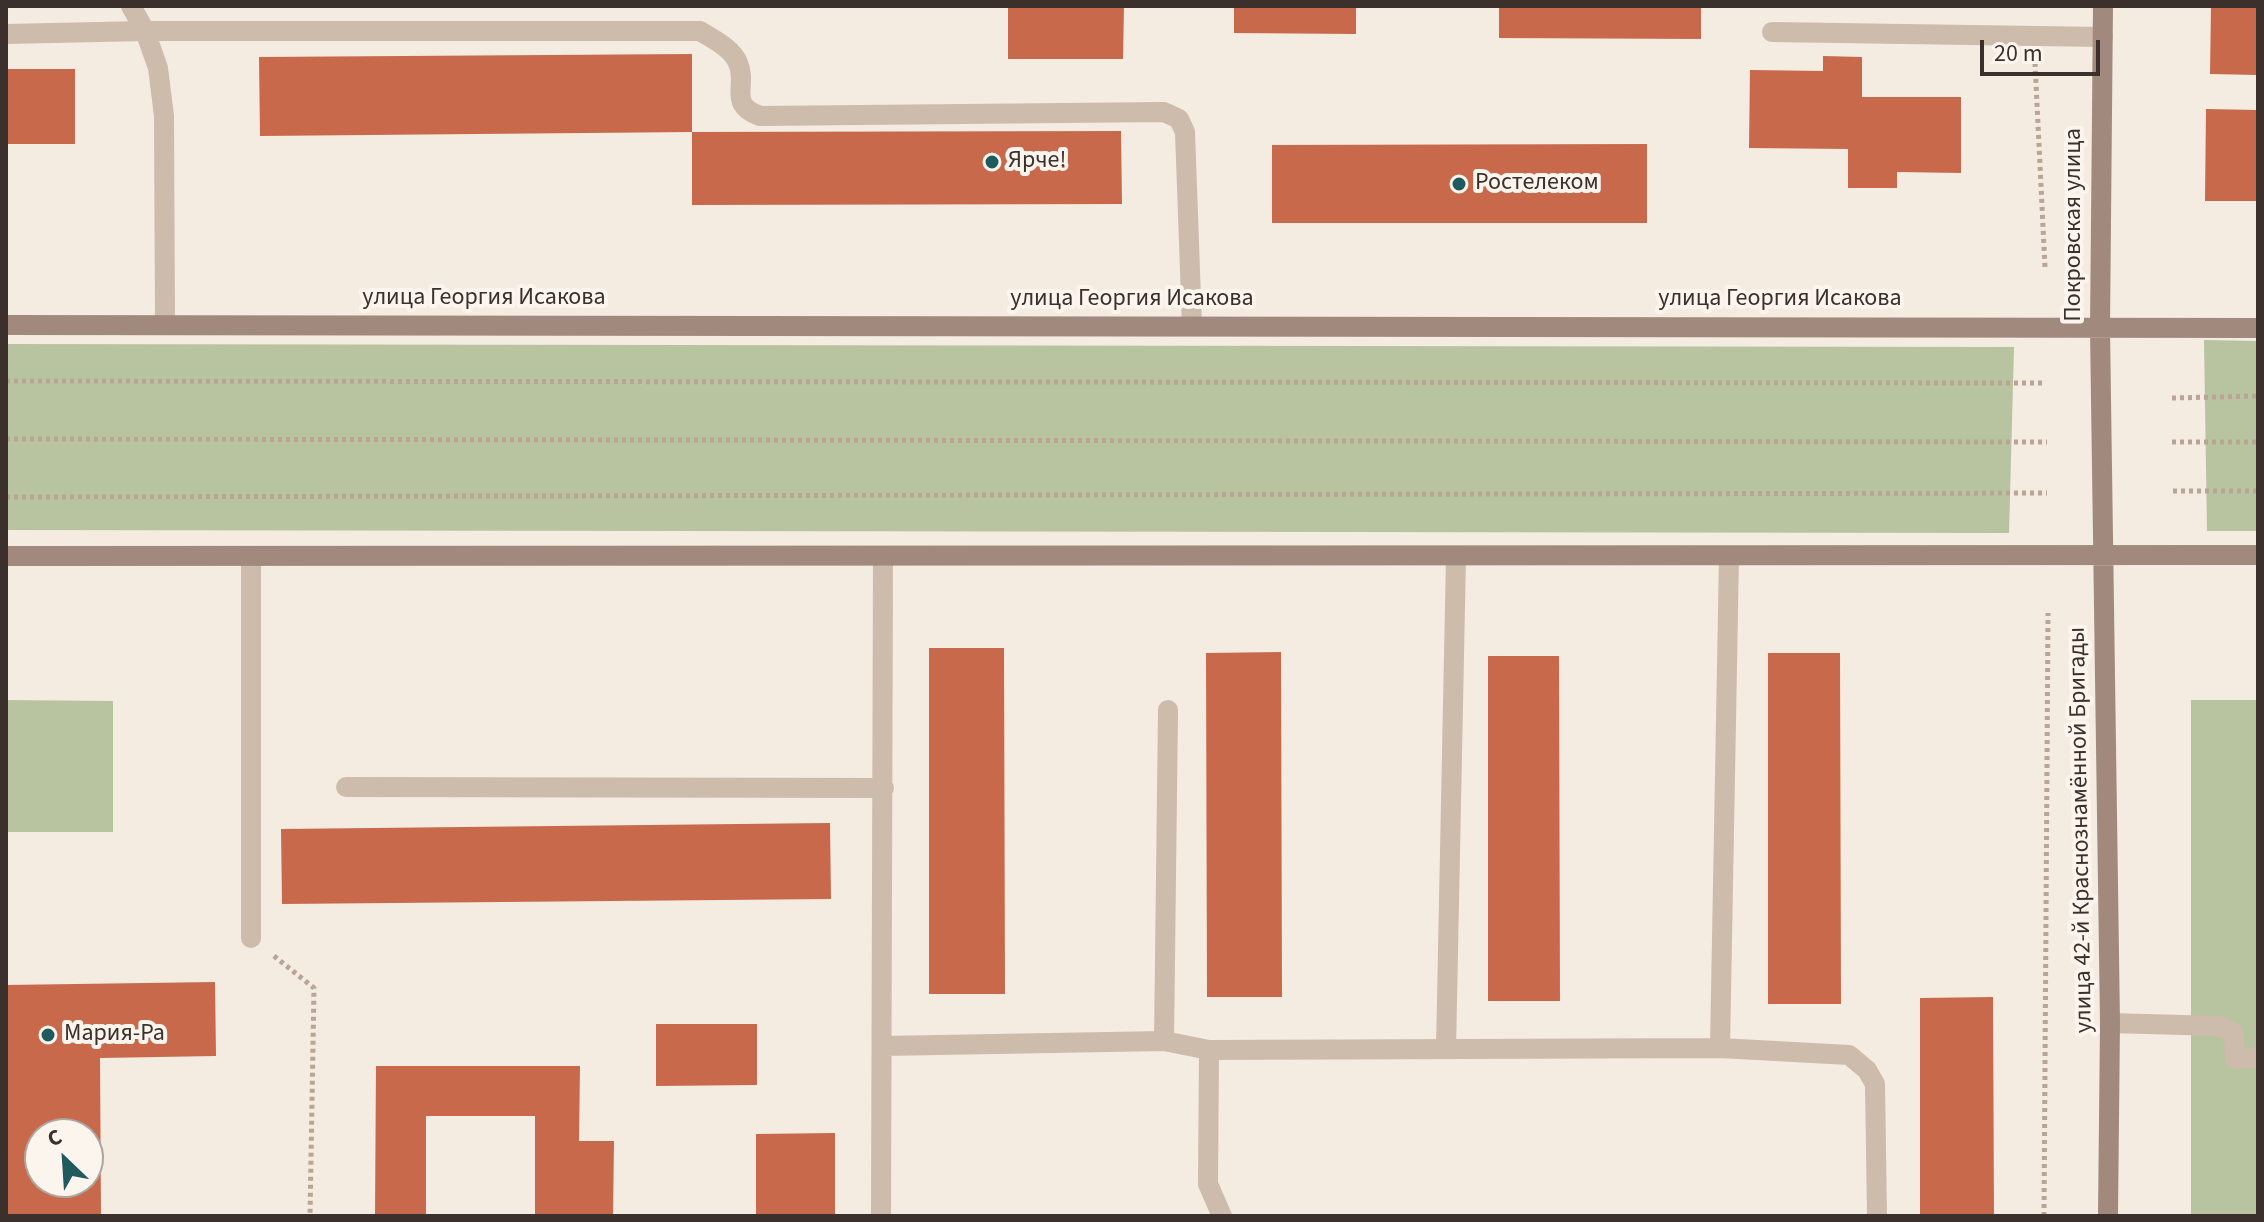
<!DOCTYPE html>
<meta charset="utf-8">
<style>
body{margin:0}
#map{position:relative;width:2264px;height:1222px;overflow:hidden;background:#f4ebe1;font-family:"Source Sans 3",sans-serif}
canvas{display:block}
.frame{position:absolute;inset:0;border:8px solid #3b302b;pointer-events:none}
.north{position:absolute;left:24px;top:1118px;width:80px;height:80px;box-sizing:border-box;background:#fbf5ee;border:2px solid #aea6a0;border-radius:50%;rotate:335deg;font-size:22px;font-weight:700;line-height:32px;text-align:center;color:#3b302b}
.north::after{content:'';display:block;margin:auto;width:28px;height:36px;background:#1f5a5e;clip-path:polygon(50% 0,100% 100%,50% 72%,0 100%)}
.scale{position:absolute;left:1980px;top:40px;width:120px;height:36px;box-sizing:border-box;border:4px solid #3b302b;border-top:0;padding-left:10px;font-size:24px;line-height:28px;white-space:nowrap;color:#3b302b;-webkit-text-stroke:6px #fbf5ee;paint-order:stroke}
</style>
<div id="map">
<canvas width="2264" height="1222"></canvas>
<div class="frame"></div>
<div class="north">С</div>
<div class="scale">20 m</div>
</div>
<script>
const c = document.querySelector('canvas').getContext('2d');
c.lineJoin = 'round';
function fillPath(path, color) { c.fillStyle = color; c.fill(path, 'evenodd'); }
function stroke(path, color, width, dash) { c.strokeStyle = color; c.lineWidth = width; c.lineCap = dash ? 'butt' : 'round'; c.setLineDash(dash || []); c.stroke(path); }
function label(font, color, halo, rows, align = 'center') {
  c.font = font + ' "Source Sans 3",sans-serif'; c.lineWidth = 8; c.setLineDash([]); c.textBaseline = 'middle'; c.strokeStyle = halo; c.fillStyle = color; for (const [text, x, y, turn = 0] of rows) {
    c.save(); c.translate(x, y); c.rotate((+turn || 0) * Math.PI / 180); c.textAlign = isNaN(turn) ? turn : align; if (halo) c.strokeText(text, 0, 0); c.fillText(text, 0, 0); c.restore();
  }
}
const green = new Path2D(`
 M 2204,340 L 2258,341 L 2258,531 L 2207,531 Z
 M 6,344 L 2014,347 L 2009,533 L 6,530 Z
 M 6,700 L 113,701 L 113,832 L 6,832 Z
 M 2191,700 L 2258,700 L 2258,1216 L 2191,1216 Z`);
const building = new Path2D(`
 M 1008,6 L 1124,6 L 1123,59 L 1008,59 Z
 M 1234,6 L 1356,6 L 1356,34 L 1234,33 Z
 M 1499,6 L 1701,6 L 1701,39 L 1499,38 Z
 M 2211,6 L 2258,6 L 2258,75 L 2210,74 Z
 M 692,54 L 692,132 L 260,136 L 259,57 Z
 M 1823,56 L 1862,57 L 1862,97 L 1961,97 L 1961,173 L 1897,172 L 1897,188 L 1848,188 L 1848,149 L 1749,148 L 1750,70 L 1823,71 Z
 M 6,69 L 75,69 L 75,144 L 6,144 Z
 M 2206,109 L 2258,110 L 2258,201 L 2205,201 Z
 M 1121,131 L 1122,204 L 692,205 L 692,132 Z
 M 1647,144 L 1647,223 L 1272,223 L 1272,145 Z
 M 929,648 L 1004,648 L 1005,994 L 929,994 Z
 M 1281,652 L 1282,997 L 1207,997 L 1206,653 Z
 M 1768,653 L 1840,653 L 1841,1004 L 1768,1004 Z
 M 1488,656 L 1559,656 L 1560,1001 L 1488,1001 Z
 M 830,823 L 831,899 L 282,904 L 281,829 Z
 M 215,982 L 216,1056 L 100,1058 L 101,1216 L 6,1216 L 6,985 ZM 40,1134 L 88,1134 L 88,1182 L 40,1182 Z
 M 1993,997 L 1994,1216 L 1920,1216 L 1920,998 Z
 M 656,1024 L 757,1024 L 757,1085 L 656,1086 Z
 M 376,1066 L 580,1066 L 579,1141 L 614,1141 L 613,1216 L 535,1216 L 535,1116 L 426,1116 L 426,1216 L 375,1216 Z
 M 835,1133 L 835,1216 L 756,1216 L 756,1134 Z`);
const path = new Path2D(`
 M 2035,63 L 2045,267
 M 6,381 L 2046,383
 M 2172,398 L 2258,396
 M 6,439 L 2047,442
 M 2172,442 L 2258,442
 M 2173,491 L 2258,491
 M 6,497 L 2047,493
 M 274,956 L 314,988 L 310,1216
 M 2044,1216 L 2048,613`);
const lane = new Path2D(`
 M 1772,32 L 2103,37
 M 6,34 L 145,31 L 700,31 C 713,39 732,48 738,63 C 748,86 727,104 760,116 L 1164,112 L 1179,119 L 1185,132 L 1192,326
 M 251,557 L 251,938
 M 346,787 L 884,788
 M 2110,1023 L 2219,1026 L 2234,1033 L 2235,1059 L 2258,1058
 M 1164,1041 L 1168,710
 M 882,1046 L 1164,1041 L 1209,1050 L 1720,1048 L 1849,1055 L 1867,1070 L 1875,1084 L 1877,1216
 M 1720,1048 L 1729,556
 M 1446,1049 L 1456,557
 M 1209,1050 L 1208,1184 L 1222,1216
 M 881,1216 L 883,556`);
const street = new Path2D(`
 M 131,6 L 145,31 L 158,68 L 164,116 L 165,324`);
const secondary = new Path2D(`
 M 2103,6 L 2100,329 L 2110,1023 L 2108,1216
 M 6,325 L 2258,328
 M 6,556 L 2258,555`);
const markers = [
 [992,162,8,"#1f5a5e"],
 [1459,184,8,"#1f5a5e"],
 [48,1035,8,"#1f5a5e"]
];
const poiNames = [
 ["Ярче!",1008,162],
 ["Ростелеком",1475,184],
 ["Мария-Ра",64,1035]
];
const streetNames = [
 ["Покровская улица",2075,225,-90],
 ["улица Георгия Исакова",484,299],
 ["улица Георгия Исакова",1132,300],
 ["улица Георгия Исакова",1780,300],
 ["улица 42-й Краснознамённой Бригады",2082,830,-91]
];
fillPath(green, '#b8c4a0');
fillPath(building, '#c8694b');
stroke(path, '#b9a596', 5, [4, 4]);
stroke(lane, '#cdbbac', 20);
stroke(street, '#cdbbac', 20);
stroke(secondary, '#a18a7d', 20);
for (const [x, y, r, color] of markers) { const dot = new Path2D(); dot.arc(x, y, r, 0, 2 * Math.PI); c.fillStyle = color; c.fill(dot); stroke(dot, '#fbf5ee', 3); }
label('24px', '#3b302b', '#fbf5ee', poiNames, 'left');
label('24px', '#3b302b', '#fbf5ee', streetNames);
</script>
